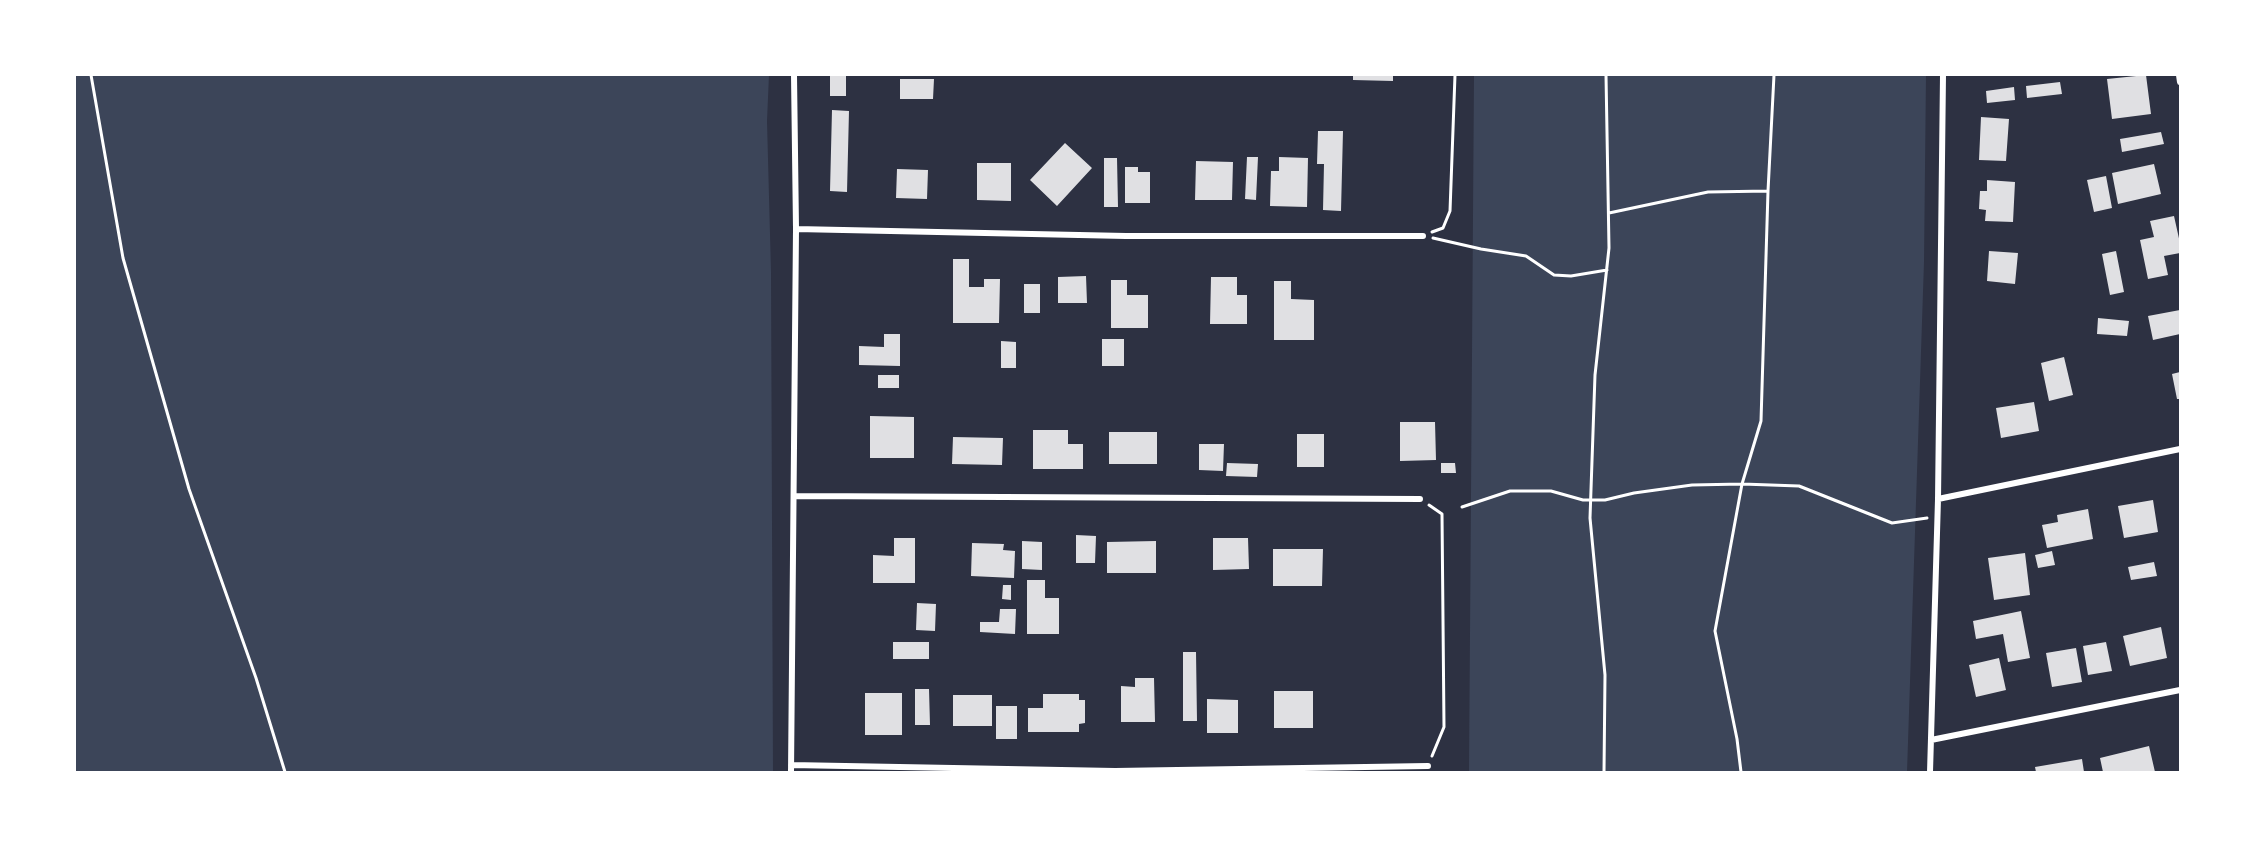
<!DOCTYPE html>
<style>
body{margin:0}
#map{position:relative;width:2255px;height:847px;overflow:hidden;background:#2d3142;font-family:"Sofia Sans Condensed",sans-serif}
canvas{display:block}
.frame{position:absolute;inset:0;border:76px solid #fff;pointer-events:none}
</style>
<div id="map">
<canvas width="2255" height="847"></canvas>
<div class="frame"></div>
</div>
<script>
const c = document.querySelector('canvas').getContext('2d');
c.lineJoin = 'round';
function fillPath(path, color) { c.fillStyle = color; c.fill(path, 'evenodd'); }
function stroke(path, color, width, dash) { c.strokeStyle = color; c.lineWidth = width; c.lineCap = dash ? 'butt' : 'round'; c.setLineDash(dash || []); c.stroke(path); }
const green = new Path2D(`
 M 75,75 L 769,75 L 767,121 L 771,272 L 773,772 L 75,772 Z
 M 1474,75 L 1926,75 L 1924,262 L 1907,772 L 1469,772 Z`);
const building = new Path2D(`
 M 830,75 L 846,75 L 846,96 L 830,96 Z
 M 1353,75 L 1393,75 L 1393,81 L 1353,80 Z
 M 2146,75 L 2151,114 L 2112,119 L 2107,79 Z
 M 900,79 L 934,79 L 933,99 L 900,99 Z
 M 2060,82 L 2062,94 L 2027,98 L 2026,86 Z
 M 2014,87 L 2015,100 L 1987,103 L 1986,91 Z
 M 832,110 L 849,111 L 847,192 L 830,191 Z
 M 1981,117 L 2009,119 L 2006,161 L 1979,160 Z
 M 1318,131 L 1343,131 L 1341,211 L 1323,210 L 1324,164 L 1317,164 Z
 M 2161,132 L 2164,144 L 2122,152 L 2120,139 Z
 M 1065,143 L 1092,168 L 1057,206 L 1030,180 Z
 M 1247,157 L 1258,157 L 1256,200 L 1245,199 Z
 M 1279,157 L 1308,158 L 1307,207 L 1270,206 L 1271,171 L 1279,171 Z
 M 1104,158 L 1117,158 L 1118,207 L 1104,207 Z
 M 1196,161 L 1233,162 L 1232,200 L 1195,200 Z
 M 977,163 L 1011,163 L 1011,201 L 977,200 Z
 M 2154,164 L 2161,194 L 2118,204 L 2112,173 Z
 M 1125,167 L 1138,167 L 1138,172 L 1150,172 L 1150,203 L 1125,203 Z
 M 897,169 L 928,170 L 927,199 L 896,198 Z
 M 2106,176 L 2112,208 L 2094,212 L 2087,180 Z
 M 1987,180 L 2015,182 L 2013,222 L 1985,221 L 1986,210 L 1979,209 L 1980,191 L 1987,191 Z
 M 2174,216 L 2180,243 L 2180,253 L 2164,256 L 2168,275 L 2148,279 L 2140,240 L 2154,237 L 2150,221 Z
 M 1989,251 L 2018,253 L 2015,284 L 1987,281 Z
 M 2116,251 L 2124,292 L 2110,295 L 2102,254 Z
 M 953,259 L 969,259 L 969,287 L 984,287 L 984,279 L 1000,279 L 999,323 L 953,323 Z
 M 1086,276 L 1087,303 L 1058,303 L 1058,277 Z
 M 1211,277 L 1237,277 L 1237,295 L 1247,295 L 1247,324 L 1210,324 Z
 M 1111,280 L 1127,280 L 1127,295 L 1148,295 L 1148,328 L 1111,328 Z
 M 1274,281 L 1291,281 L 1291,299 L 1314,300 L 1314,340 L 1274,340 Z
 M 1024,284 L 1040,284 L 1040,313 L 1024,313 Z
 M 2180,310 L 2180,334 L 2153,340 L 2148,316 Z
 M 2098,318 L 2129,321 L 2127,336 L 2097,334 Z
 M 884,334 L 900,334 L 900,366 L 859,365 L 859,346 L 884,347 Z
 M 1102,339 L 1124,339 L 1124,366 L 1102,366 Z
 M 1001,341 L 1016,342 L 1016,368 L 1001,368 Z
 M 2064,357 L 2073,395 L 2049,401 L 2041,363 Z
 M 2180,372 L 2180,399 L 2177,399 L 2172,374 Z
 M 878,375 L 899,375 L 899,388 L 878,388 Z
 M 2034,402 L 2039,431 L 2001,438 L 1996,408 Z
 M 870,416 L 914,417 L 914,458 L 870,458 Z
 M 1400,422 L 1435,422 L 1436,460 L 1400,461 Z
 M 1033,430 L 1068,430 L 1068,444 L 1083,444 L 1083,469 L 1033,469 Z
 M 1109,432 L 1157,432 L 1157,464 L 1109,464 Z
 M 1297,434 L 1324,434 L 1324,467 L 1297,467 Z
 M 953,437 L 1003,438 L 1002,465 L 952,464 Z
 M 1199,444 L 1224,444 L 1223,471 L 1199,470 Z
 M 1227,463 L 1258,464 L 1257,477 L 1226,476 Z
 M 1441,463 L 1455,463 L 1456,473 L 1441,473 Z
 M 2153,500 L 2158,532 L 2124,538 L 2118,506 Z
 M 2088,509 L 2093,539 L 2047,548 L 2042,525 L 2058,522 L 2057,515 Z
 M 1076,535 L 1096,536 L 1095,563 L 1076,563 Z
 M 894,538 L 915,538 L 915,583 L 873,583 L 873,555 L 894,556 Z
 M 1213,538 L 1248,538 L 1249,569 L 1213,570 Z
 M 1022,541 L 1042,542 L 1042,570 L 1022,569 Z
 M 1156,541 L 1156,573 L 1107,573 L 1107,542 Z
 M 972,543 L 1004,544 L 1003,550 L 1015,551 L 1014,578 L 971,576 Z
 M 1273,549 L 1323,549 L 1322,586 L 1273,586 Z
 M 2052,551 L 2055,565 L 2038,568 L 2035,555 Z
 M 2025,553 L 2030,595 L 1994,600 L 1988,558 Z
 M 2154,562 L 2157,576 L 2131,580 L 2128,567 Z
 M 1027,580 L 1045,580 L 1045,598 L 1059,598 L 1059,634 L 1027,634 Z
 M 1003,585 L 1011,585 L 1011,600 L 1002,599 Z
 M 917,603 L 936,604 L 935,631 L 916,630 Z
 M 1000,609 L 1016,609 L 1015,634 L 980,632 L 980,622 L 999,622 Z
 M 2021,611 L 2030,658 L 2008,662 L 2003,634 L 1976,639 L 1973,621 Z
 M 2161,627 L 2167,658 L 2130,666 L 2123,636 Z
 M 893,642 L 929,642 L 929,659 L 893,659 Z
 M 2106,642 L 2112,671 L 2088,675 L 2083,646 Z
 M 2076,648 L 2082,682 L 2052,687 L 2046,653 Z
 M 1183,652 L 1196,652 L 1197,721 L 1183,721 Z
 M 1999,658 L 2006,690 L 1976,697 L 1969,665 Z
 M 1135,678 L 1154,678 L 1155,722 L 1121,722 L 1121,686 L 1135,687 Z
 M 915,689 L 929,689 L 930,725 L 915,725 Z
 M 1274,691 L 1313,691 L 1313,728 L 1274,728 Z
 M 865,693 L 902,693 L 902,735 L 865,735 Z
 M 1043,694 L 1079,694 L 1079,700 L 1085,700 L 1085,723 L 1079,724 L 1079,732 L 1028,732 L 1028,708 L 1043,708 Z
 M 953,695 L 992,695 L 992,726 L 953,726 Z
 M 1207,699 L 1238,700 L 1238,733 L 1207,733 Z
 M 996,706 L 1017,706 L 1017,739 L 996,739 Z
 M 2149,746 L 2155,772 L 2103,772 L 2100,758 Z
 M 2082,759 L 2084,772 L 2036,772 L 2035,767 Z`);
const path = new Path2D(`
 M 91,75 L 123,258 L 189,489 L 256,678 L 285,772
 M 1609,213 L 1708,192 L 1768,191
 M 1432,232 L 1443,228 L 1450,211 L 1455,75
 M 1433,238 L 1481,249 L 1526,256 L 1554,275 L 1571,276 L 1607,270
 M 1429,505 L 1442,514 L 1444,727 L 1432,756
 M 1462,507 L 1510,491 L 1551,491 L 1583,500 L 1605,500 L 1634,493 L 1692,485 L 1742,484 L 1799,486 L 1892,523 L 1927,518
 M 1604,772 L 1605,675 L 1590,518 L 1595,375 L 1609,248 L 1606,75
 M 1741,772 L 1737,739 L 1715,631 L 1742,484 L 1761,421 L 1768,191 L 1774,75`);
const minor = new Path2D(`
 M 2179,75 L 2180,82
 M 796,229 L 1126,236 L 1423,236
 M 795,496 L 1420,499
 M 1938,499 L 2180,449
 M 1931,740 L 2180,690
 M 791,765 L 1115,771 L 1428,766
 M 791,772 L 796,229 L 794,75
 M 1930,772 L 1938,499 L 1943,75`);
fillPath(green, '#3c4559');
fillPath(building, '#e0e0e3');
stroke(path, '#fff', 3);
stroke(minor, '#fff', 6);
</script>
